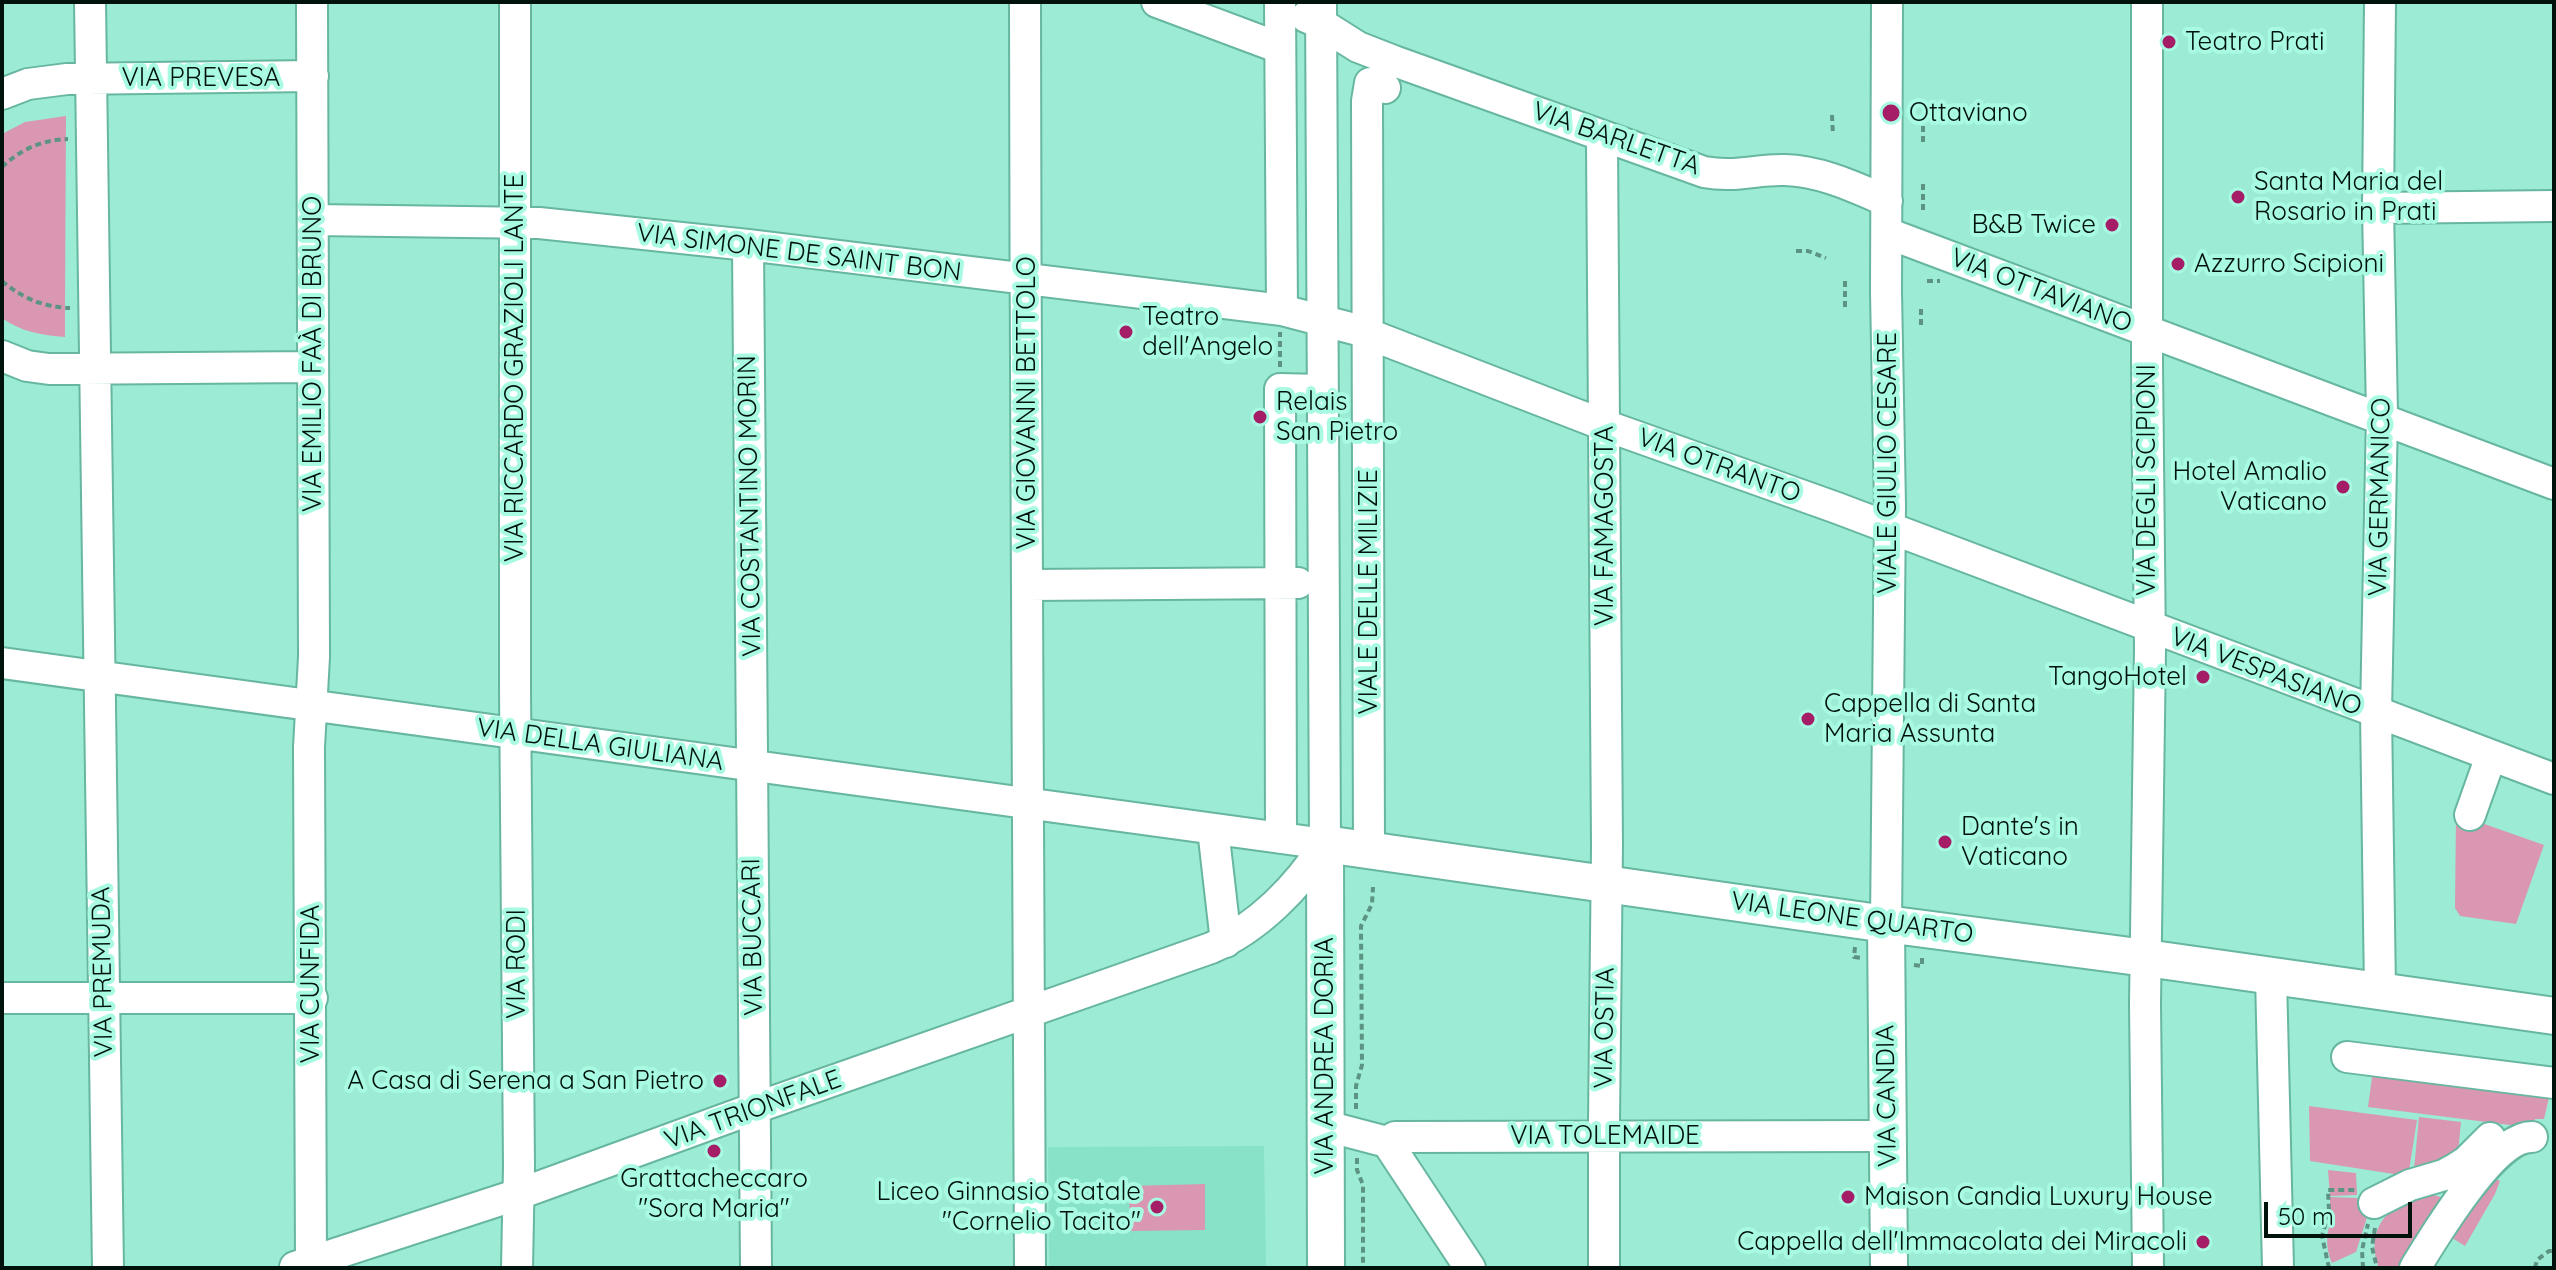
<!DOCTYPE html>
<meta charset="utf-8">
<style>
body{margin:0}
#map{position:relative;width:2556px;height:1270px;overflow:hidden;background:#9cecd5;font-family:Quicksand,sans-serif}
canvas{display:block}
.frame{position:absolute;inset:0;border:4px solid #00120c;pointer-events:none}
.scale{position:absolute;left:2264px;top:1202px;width:148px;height:36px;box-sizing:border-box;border:4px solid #00120c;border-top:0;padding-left:10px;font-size:24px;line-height:28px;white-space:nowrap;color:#00120c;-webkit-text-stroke:6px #a9fae2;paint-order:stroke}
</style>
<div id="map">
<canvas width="2556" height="1270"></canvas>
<div class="frame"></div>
<div class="scale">50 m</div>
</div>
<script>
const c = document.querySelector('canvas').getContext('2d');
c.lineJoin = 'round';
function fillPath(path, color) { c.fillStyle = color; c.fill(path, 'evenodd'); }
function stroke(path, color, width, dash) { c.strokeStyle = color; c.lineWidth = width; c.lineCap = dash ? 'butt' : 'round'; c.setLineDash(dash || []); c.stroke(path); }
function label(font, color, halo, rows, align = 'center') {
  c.font = font + ' Quicksand,sans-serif'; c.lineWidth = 8; c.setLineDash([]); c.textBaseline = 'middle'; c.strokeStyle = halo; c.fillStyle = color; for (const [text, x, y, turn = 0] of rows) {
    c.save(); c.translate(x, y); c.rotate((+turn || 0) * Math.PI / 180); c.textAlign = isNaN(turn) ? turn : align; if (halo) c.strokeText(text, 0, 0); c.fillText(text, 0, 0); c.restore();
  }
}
const built = new Path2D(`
 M 1264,1146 L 1266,1268 L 1049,1268 L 1048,1147 Z`);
const green = new Path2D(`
 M 66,116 L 65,311 L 65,337 C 42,335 21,332 2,318 L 2,134 L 25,122 Z
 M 2456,814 L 2544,845 L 2516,924 L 2460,916 L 2455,908 Z
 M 2373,1070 L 2550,1093 L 2544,1119 L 2535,1119 L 2534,1128 L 2368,1107 Z
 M 2309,1106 L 2417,1120 L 2409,1171 L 2400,1175 L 2310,1161 Z
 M 2419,1117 L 2461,1122 L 2458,1153 L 2414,1169 Z
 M 2328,1170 L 2356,1173 L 2357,1195 L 2330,1196 Z
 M 2496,1179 L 2500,1181 L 2495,1194 L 2465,1246 L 2449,1236 L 2465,1213 Z
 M 1205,1184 L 1205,1230 L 1130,1231 L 1129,1186 Z
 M 2434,1195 L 2443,1198 L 2406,1268 L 2379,1268 C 2363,1226 2394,1197 2434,1195 Z
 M 2330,1197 L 2358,1198 L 2369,1211 L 2356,1252 L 2332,1263 C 2324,1246 2327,1230 2333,1213 L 2330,1212 Z`);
const path = new Path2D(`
 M 1832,115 L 1833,135
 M 1923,126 L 1923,145
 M 2,167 C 21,149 42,140 68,139
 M 1923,210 L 1923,181
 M 1796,251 L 1808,251 L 1826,258
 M 2,281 C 22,298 43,307 70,308
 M 1845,281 L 1845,307
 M 1927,281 L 1940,281
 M 1921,309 L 1921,328
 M 1280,367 L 1280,332
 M 1855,947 L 1854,957 L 1862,958
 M 1914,965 L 1922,966 L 1922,958
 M 1356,1109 L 1356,1086 L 1362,1065 L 1361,926 L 1372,904 L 1373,887
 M 1357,1158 L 1357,1170 L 1363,1185 L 1363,1268
 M 2375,1228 L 2372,1247 L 2377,1268
 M 2329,1268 L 2322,1236 L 2329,1212 L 2328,1190 L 2356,1190
 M 2363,1268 L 2362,1250 L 2368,1224
 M 2535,1268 L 2537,1260 L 2549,1251 L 2554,1251`);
const minor = new Path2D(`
 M 90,2 L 108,1268
 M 515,2 L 515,690 L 519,1166 L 517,1268
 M 1025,2 C 1026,424 1026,846 1030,1268
 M 1157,2 L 1280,48
 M 1280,2 L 1282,310
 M 1321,2 L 1325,844
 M 2147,2 L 2147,363 L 2150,649 L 2145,1004 L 2148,1268
 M 1306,17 L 1320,23 L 1358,47 L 1394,61
 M 1394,61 L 1704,172 C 1736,178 1756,169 1785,170 C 1821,171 1854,187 1887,201
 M 2,94 L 28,84 L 67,79 L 313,76
 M 1602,143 L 1607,846 L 1604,1122 L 1604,1268
 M 2378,208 L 2554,206
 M 314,220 L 539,223 L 748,245 L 1282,310 L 1358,330 L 1604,425 L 1837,508 L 2554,779
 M 1887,233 L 2554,484
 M 748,245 L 756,1268
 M 2,356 L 27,366 L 49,369 L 312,367
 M 1028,585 L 1298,583
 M 2,663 L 1325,844
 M 2470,815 L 2491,756
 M 1213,829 L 1226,942
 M 1281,838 L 1280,389 L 1321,390
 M 1369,850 L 1367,101 L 1370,83 L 1385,88
 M 1886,924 L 1890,506 L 1886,292 L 1887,2
 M 2271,977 L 2278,1268
 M 2380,991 L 2376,713 L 2382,414 L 2378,208 L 2380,2
 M 2,998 L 312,998
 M 2347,1057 L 2554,1083
 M 1326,1126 L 1387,1142 L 1395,1137 L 1887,1136
 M 1387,1142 L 1470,1268
 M 2374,1203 L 2410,1185 L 2444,1175 L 2455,1169 L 2466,1162 L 2490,1138
 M 311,1262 L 309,747 L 314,657 L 312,2
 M 295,1267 L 519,1194 L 755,1108 L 1211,948 C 1258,928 1299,886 1325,844
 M 2415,1268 C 2434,1237 2494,1136 2532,1137`);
const major = new Path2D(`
 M 1886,924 L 1889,1268
 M 1326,1268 L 1325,844 L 1886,924 L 2146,958 L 2554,1016`);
const markers = [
 [2169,42,8,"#a51d66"],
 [1891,113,10,"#a51d66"],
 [2238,197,8,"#a51d66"],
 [2112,225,8,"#a51d66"],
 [2178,264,8,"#a51d66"],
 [1126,332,8,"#a51d66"],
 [1260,417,8,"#a51d66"],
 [2343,487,8,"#a51d66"],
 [2203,677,8,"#a51d66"],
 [1808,719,8,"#a51d66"],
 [1945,842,8,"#a51d66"],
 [720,1081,8,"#a51d66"],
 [714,1151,8,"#a51d66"],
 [1848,1197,8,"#a51d66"],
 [1157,1207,8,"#a51d66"],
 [2203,1242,8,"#a51d66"]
];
const poiNames = [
 ["Teatro Prati",2185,42],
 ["Ottaviano",1909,113],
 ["Santa Maria del",2254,182],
 ["Rosario in Prati",2254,212],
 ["B&B Twice",2096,225,"right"],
 ["Azzurro Scipioni",2194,264],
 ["Teatro",1142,317],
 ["dell'Angelo",1142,347],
 ["Relais",1276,402],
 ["San Pietro",1276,432],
 ["Hotel Amalio",2327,472,"right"],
 ["Vaticano",2327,502,"right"],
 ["TangoHotel",2187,677,"right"],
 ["Cappella di Santa",1824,704],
 ["Maria Assunta",1824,734],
 ["Dante's in",1961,827],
 ["Vaticano",1961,857],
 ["A Casa di Serena a San Pietro",704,1081,"right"],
 ["Grattacheccaro",714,1179,"center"],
 ["\"Sora Maria\"",714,1209,"center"],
 ["Liceo Ginnasio Statale",1141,1192,"right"],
 ["\"Cornelio Tacito\"",1141,1222,"right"],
 ["Maison Candia Luxury House",1864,1197],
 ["Cappella dell'Immacolata dei Miracoli",2187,1242,"right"]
];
const streetNames = [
 ["VIA PREVESA",201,78],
 ["VIA BARLETTA",1616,139,19],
 ["VIA SIMONE DE SAINT BON",799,253,7],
 ["VIA OTTAVIANO",2041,291,21],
 ["VIA EMILIO FAÀ DI BRUNO",313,354,-90],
 ["VIA RICCARDO GRAZIOLI LANTE",515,368,-90],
 ["VIA GIOVANNI BETTOLO",1027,403,-90],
 ["VIALE GIULIO CESARE",1888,463,-90],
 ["VIA OTRANTO",1719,466,20],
 ["VIA DEGLI SCIPIONI",2147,480,-90],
 ["VIA GERMANICO",2380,497,-89],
 ["VIA COSTANTINO MORIN",750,506,-91],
 ["VIA FAMAGOSTA",1605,526,-90],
 ["VIALE DELLE MILIZIE",1369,592,-90],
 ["VIA VESPASIANO",2266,672,21],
 ["VIA DELLA GIULIANA",600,745,8],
 ["VIA LEONE QUARTO",1852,918,8],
 ["VIA BUCCARI",753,937,-91],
 ["VIA RODI",517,964,-90],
 ["VIA PREMUDA",103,972,-91],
 ["VIA CUNFIDA",311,984,-90],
 ["VIA OSTIA",1605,1028,-89],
 ["VIA ANDREA DORIA",1325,1056,-90],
 ["VIA CANDIA",1887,1096,-91],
 ["VIA TRIONFALE",753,1110,-20],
 ["VIA TOLEMAIDE",1605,1136]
];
fillPath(built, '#87e2c8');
fillPath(green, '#d997b1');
stroke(minor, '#66b6a0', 34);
stroke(major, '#66b6a0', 40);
stroke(path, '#5c9383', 4, [6, 4]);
stroke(minor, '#fff', 30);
stroke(major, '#fff', 36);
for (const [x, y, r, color] of markers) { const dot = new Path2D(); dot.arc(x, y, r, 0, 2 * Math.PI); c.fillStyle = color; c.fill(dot); stroke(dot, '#a9fae2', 3); }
label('26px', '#00120c', '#a9fae2', poiNames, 'left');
label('26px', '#00120c', '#a9fae2', streetNames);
</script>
